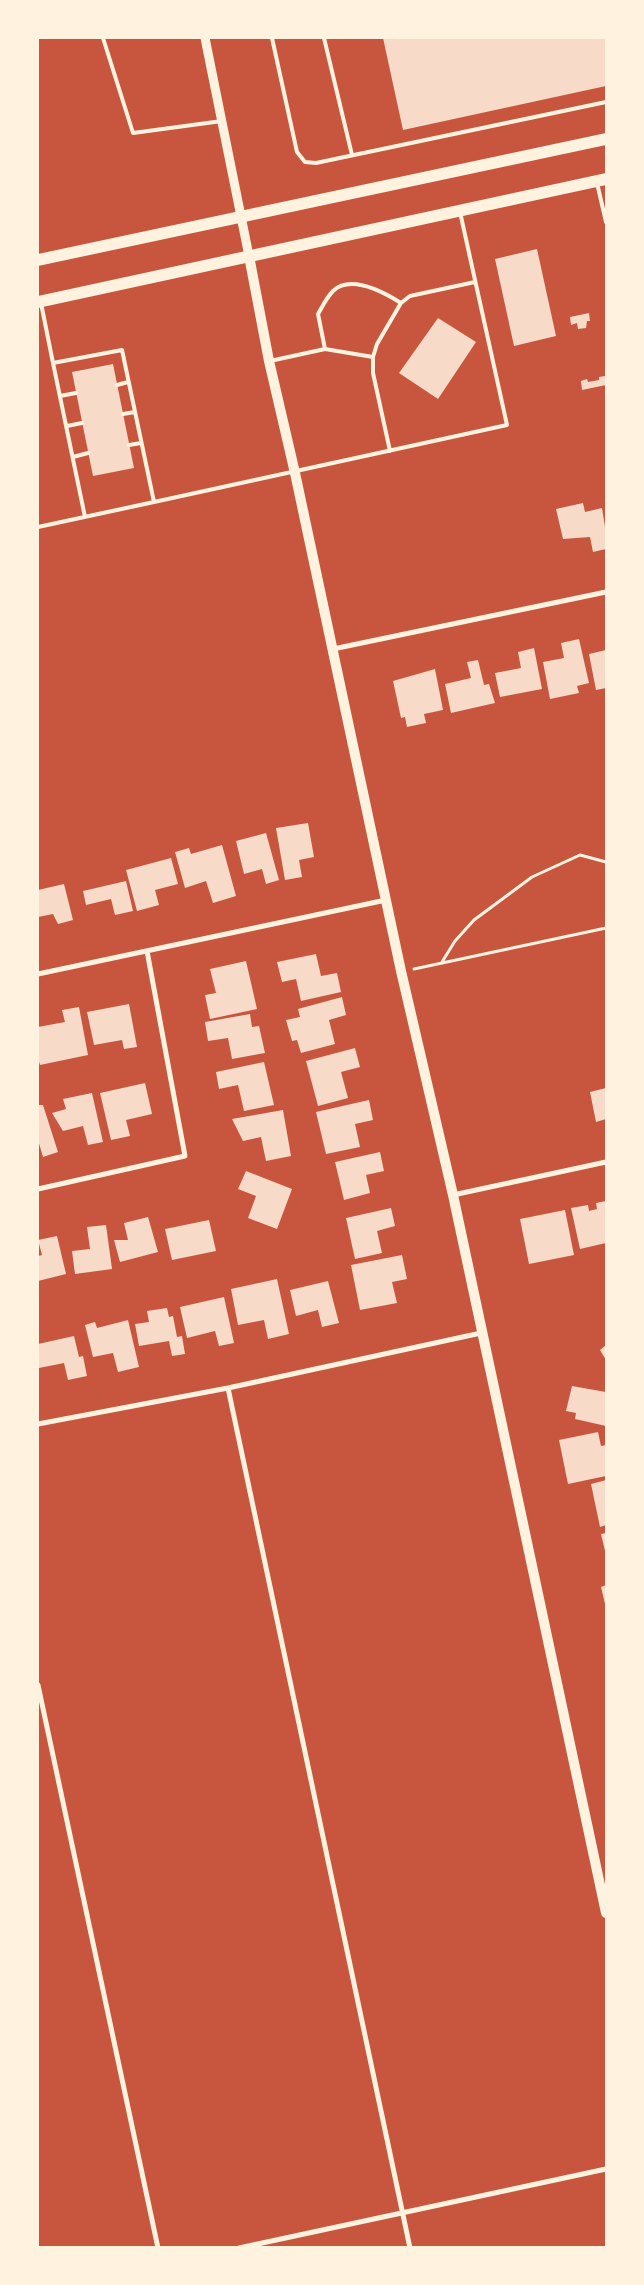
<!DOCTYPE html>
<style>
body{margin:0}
#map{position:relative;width:644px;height:2285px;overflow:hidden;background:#c8553d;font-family:Montserrat,sans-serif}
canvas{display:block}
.frame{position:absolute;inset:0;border:39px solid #fff3e0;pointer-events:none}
</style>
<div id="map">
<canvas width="644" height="2285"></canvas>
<div class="frame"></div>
</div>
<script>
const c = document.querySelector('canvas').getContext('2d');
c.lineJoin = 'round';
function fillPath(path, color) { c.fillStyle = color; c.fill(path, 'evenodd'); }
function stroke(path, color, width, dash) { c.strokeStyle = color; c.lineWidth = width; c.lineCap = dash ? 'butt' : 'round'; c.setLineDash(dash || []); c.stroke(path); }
const building = new Path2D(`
 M 383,38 L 606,38 L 606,86 L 403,130 Z
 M 537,249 L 556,336 L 514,346 L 495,259 Z
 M 589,313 L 590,321 L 587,321 L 586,328 L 578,329 L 577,323 L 571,325 L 570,317 Z
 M 438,318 L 476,342 L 438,399 L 399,373 Z
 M 113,364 L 134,468 L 93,476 L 72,372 Z
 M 605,376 L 606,385 L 582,390 L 581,381 L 587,379 L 588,382 L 599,380 L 599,377 Z
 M 583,503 L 585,512 L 602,508 L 606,533 L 606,549 L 593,552 L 590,537 L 563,539 L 556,509 Z
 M 579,639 L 589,683 L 577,686 L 579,693 L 550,699 L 543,662 L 564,658 L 561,643 Z
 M 534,648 L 542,689 L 500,697 L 495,673 L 521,668 L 518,652 Z
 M 606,650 L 606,688 L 596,690 L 589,654 Z
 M 478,660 L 484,685 L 489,684 L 495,703 L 451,713 L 445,684 L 471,678 L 467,662 Z
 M 435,669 L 443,710 L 424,714 L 426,723 L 407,727 L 405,717 L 401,718 L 393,681 Z
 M 308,823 L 314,857 L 299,860 L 302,877 L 285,880 L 276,828 Z
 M 266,833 L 279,880 L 266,884 L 262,869 L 244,874 L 236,841 Z
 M 222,845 L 236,896 L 213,903 L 206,881 L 185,888 L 175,852 L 189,848 L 191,854 Z
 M 171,858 L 178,884 L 155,890 L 159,905 L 137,911 L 126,870 Z
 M 126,881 L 133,911 L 115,915 L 111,899 L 86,905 L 83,891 Z
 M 64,884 L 73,920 L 58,924 L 53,914 L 38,917 L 38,890 Z
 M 316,954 L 321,976 L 337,973 L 341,992 L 301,1001 L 296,979 L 282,982 L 277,962 Z
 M 246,961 L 257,1009 L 210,1019 L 205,995 L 216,993 L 210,969 Z
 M 342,997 L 346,1015 L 329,1020 L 335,1044 L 301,1053 L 297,1040 L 292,1041 L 286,1020 L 300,1017 L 298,1009 Z
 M 129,1004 L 137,1047 L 124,1049 L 122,1040 L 94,1045 L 87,1012 Z
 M 79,1007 L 88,1055 L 40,1065 L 38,1058 L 38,1027 L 65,1022 L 62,1010 Z
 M 250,1014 L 252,1027 L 259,1026 L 265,1053 L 232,1059 L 228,1038 L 208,1041 L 205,1022 Z
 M 355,1048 L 360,1067 L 341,1072 L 348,1098 L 318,1106 L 306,1061 Z
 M 264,1062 L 274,1105 L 244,1111 L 238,1085 L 219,1089 L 216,1072 Z
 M 145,1083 L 152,1114 L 126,1120 L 130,1136 L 111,1140 L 100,1093 Z
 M 606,1088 L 606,1119 L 596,1122 L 590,1092 Z
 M 92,1093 L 103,1142 L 88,1145 L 83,1126 L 63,1131 L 52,1113 L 66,1109 L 63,1099 Z
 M 369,1100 L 373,1120 L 355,1124 L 360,1147 L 326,1154 L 316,1112 Z
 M 38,1105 L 43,1105 L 58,1152 L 43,1157 L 38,1140 Z
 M 283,1110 L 291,1156 L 266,1161 L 261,1137 L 243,1141 L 232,1119 Z
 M 380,1152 L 384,1171 L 366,1175 L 370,1193 L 344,1200 L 335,1162 Z
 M 246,1171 L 292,1189 L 277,1229 L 248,1218 L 256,1196 L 238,1189 Z
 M 606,1201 L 606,1243 L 580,1249 L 571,1208 L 588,1205 L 589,1211 L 597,1209 L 596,1203 Z
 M 391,1208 L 395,1226 L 377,1231 L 382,1253 L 355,1259 L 346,1218 Z
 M 565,1210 L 574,1255 L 529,1264 L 520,1219 Z
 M 148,1217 L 158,1252 L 120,1262 L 114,1240 L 128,1240 L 124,1223 Z
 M 209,1220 L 216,1251 L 172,1260 L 165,1229 Z
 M 106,1225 L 112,1269 L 75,1274 L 72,1251 L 90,1249 L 87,1227 Z
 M 57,1236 L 66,1274 L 38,1281 L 38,1256 L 42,1255 L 38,1240 Z
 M 402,1255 L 407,1279 L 392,1282 L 397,1303 L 360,1310 L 351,1265 Z
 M 277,1279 L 289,1334 L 268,1339 L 264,1320 L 238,1325 L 231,1289 Z
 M 328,1281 L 339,1323 L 322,1327 L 318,1310 L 296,1316 L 290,1290 Z
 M 224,1297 L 234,1343 L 219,1346 L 215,1331 L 187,1338 L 180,1307 Z
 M 167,1308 L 169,1317 L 173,1316 L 177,1337 L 182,1336 L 185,1354 L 172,1356 L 169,1341 L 139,1346 L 135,1324 L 149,1322 L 147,1311 Z
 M 128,1320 L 139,1367 L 118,1372 L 113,1353 L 93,1357 L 85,1325 L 95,1322 L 97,1328 Z
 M 74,1336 L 79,1357 L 83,1356 L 87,1376 L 68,1380 L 64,1363 L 39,1368 L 38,1344 Z
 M 606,1345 L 606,1360 L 600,1350 Z
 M 572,1386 L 606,1392 L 606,1426 L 575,1419 L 576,1413 L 566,1411 Z
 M 598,1432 L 601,1446 L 606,1445 L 606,1476 L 568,1484 L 559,1440 Z
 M 606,1480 L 606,1525 L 600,1527 L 591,1484 Z
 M 606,1533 L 606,1555 L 601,1534 Z
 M 606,1585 L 606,1608 L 601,1587 Z`);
const path = new Path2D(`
 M 442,962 L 455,941 L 474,920 L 532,877 L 580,855 L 606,862
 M 414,969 L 606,928`);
const service = new Path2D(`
 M 103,38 L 133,133 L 222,121
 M 272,38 L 297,152 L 305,162 L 316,163 L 606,102
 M 324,38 L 352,155
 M 597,183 L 606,222
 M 41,303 L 53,363 L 122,350 L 154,502 L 507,425 L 460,212
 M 325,349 L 318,314 C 322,307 327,297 333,291 C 351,274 385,293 401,303
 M 270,361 L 325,349 L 373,357
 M 53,363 L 85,517
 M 117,385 L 128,382
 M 60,396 L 76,393
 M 123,414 L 135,412
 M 67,426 L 82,423
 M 129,445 L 141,443
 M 390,451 L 373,373 L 373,357 L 377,344 L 401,303 L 410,296 L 475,282
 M 73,457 L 88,453
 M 38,527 L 154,502`);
const minor = new Path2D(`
 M 333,649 L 606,592
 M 38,974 L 386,900
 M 38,1189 L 185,1156 L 147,951
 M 453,1195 L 606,1162
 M 228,1388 L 410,2248
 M 38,1424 L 228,1388 L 481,1333
 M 38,1685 L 158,2248
 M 239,2248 L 606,2169`);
const tertiary = new Path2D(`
 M 205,38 L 249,256`);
const secondary = new Path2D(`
 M 249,256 L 269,361 L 295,473 L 401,971 L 453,1195 L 606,1913`);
const primary = new Path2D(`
 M 38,260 L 606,139
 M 38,302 L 606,179`);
fillPath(building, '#f7dbc8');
stroke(path, '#fff3e0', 3);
stroke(service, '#fff3e0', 4);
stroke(minor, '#fff3e0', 5);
stroke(tertiary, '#fff3e0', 9);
stroke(secondary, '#fff3e0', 10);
stroke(primary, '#fff3e0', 12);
</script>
